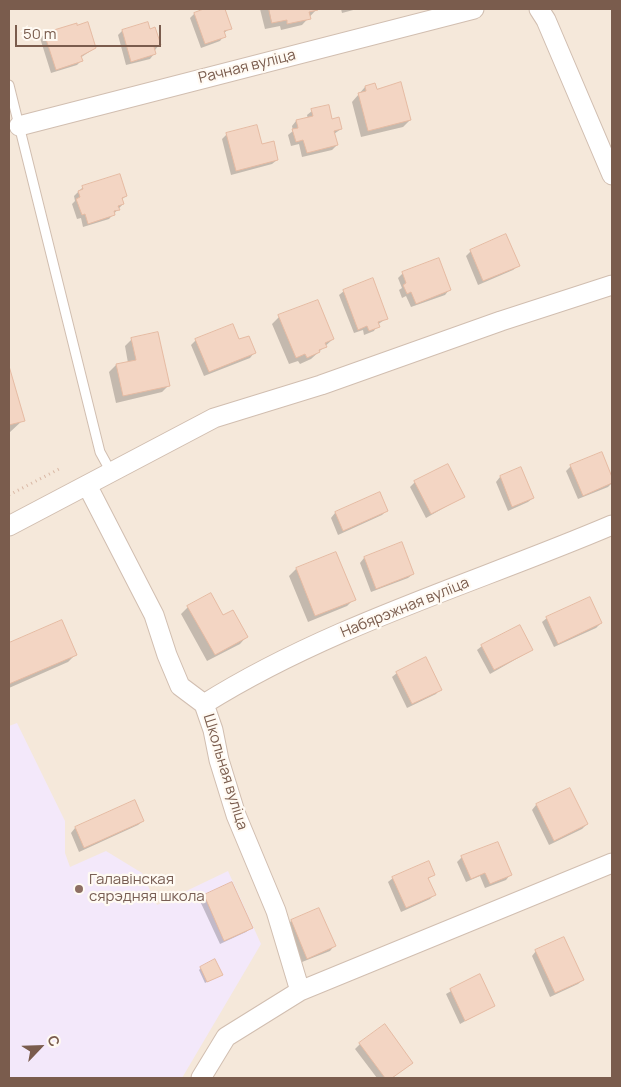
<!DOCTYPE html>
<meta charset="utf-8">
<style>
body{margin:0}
#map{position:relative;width:621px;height:1087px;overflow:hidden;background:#fdf6ec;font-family:Manrope,sans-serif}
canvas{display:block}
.frame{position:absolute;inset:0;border:10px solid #7a5c4d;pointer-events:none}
.north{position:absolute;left:15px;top:1022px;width:50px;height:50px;-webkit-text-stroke:4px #fffaf3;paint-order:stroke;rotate:66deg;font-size:14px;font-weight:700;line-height:20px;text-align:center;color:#7a5c4d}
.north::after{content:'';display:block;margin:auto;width:18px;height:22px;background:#7a5c4d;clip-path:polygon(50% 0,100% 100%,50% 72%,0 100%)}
.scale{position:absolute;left:15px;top:25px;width:146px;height:22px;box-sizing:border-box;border:2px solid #7a5c4d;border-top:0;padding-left:6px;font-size:15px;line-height:18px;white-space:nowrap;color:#7a5c4d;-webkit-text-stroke:4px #fffaf3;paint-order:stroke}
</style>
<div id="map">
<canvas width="621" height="1087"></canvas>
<div class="frame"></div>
<div class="north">С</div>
<div class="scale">50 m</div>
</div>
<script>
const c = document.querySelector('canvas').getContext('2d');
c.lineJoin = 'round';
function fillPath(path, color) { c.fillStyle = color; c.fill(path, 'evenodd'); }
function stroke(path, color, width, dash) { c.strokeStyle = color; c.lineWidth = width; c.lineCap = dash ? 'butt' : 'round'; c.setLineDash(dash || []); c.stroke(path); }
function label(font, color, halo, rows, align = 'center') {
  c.font = font + ' Manrope,sans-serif'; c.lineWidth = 4.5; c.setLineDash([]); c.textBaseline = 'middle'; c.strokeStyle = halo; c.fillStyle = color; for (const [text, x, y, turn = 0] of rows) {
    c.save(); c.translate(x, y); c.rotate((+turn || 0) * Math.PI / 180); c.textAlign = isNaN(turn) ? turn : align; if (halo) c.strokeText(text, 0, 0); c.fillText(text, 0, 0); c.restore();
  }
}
const residential = new Path2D(`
 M 9,9 L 612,9 L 612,1078 L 9,1078 Z`);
const education = new Path2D(`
 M 17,723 L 65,821 L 65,853 L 70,867 L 106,851 L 142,873 L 157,905 L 228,871 L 261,944 L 182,1078 L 9,1078 L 9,726 Z`);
const shadow = new Path2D(`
 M 208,9 L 223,9 L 230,28 L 223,34 L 224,36 L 220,41 L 201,48 L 190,18 L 194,14 Z
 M 260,9 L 316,9 L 316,10 L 302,25 L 281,30 L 280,26 L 265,29 Z
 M 341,9 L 357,9 L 342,13 Z
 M 149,30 L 159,45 L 155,50 L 154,54 L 150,59 L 126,65 L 118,35 L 122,31 Z
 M 45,34 L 95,48 L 80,58 L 81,61 L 77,65 L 51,73 L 40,38 Z
 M 365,87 L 376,90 L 410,120 L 403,127 L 361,137 L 352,102 Z
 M 312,111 L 331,121 L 341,129 L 334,134 L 337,145 L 332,150 L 302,157 L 299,144 L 291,146 L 288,135 L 293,131 L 292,126 L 296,121 L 308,119 L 307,115 Z
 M 227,134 L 262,146 L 277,160 L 272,164 L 231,175 L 222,139 Z
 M 83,187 L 126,196 L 121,200 L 123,204 L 109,219 L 83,227 L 81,218 L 77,219 L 72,204 L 75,201 L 74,196 Z
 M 471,251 L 518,266 L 513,270 L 478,285 L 466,256 Z
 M 403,273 L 449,290 L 445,295 L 411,307 L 406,296 L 402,298 L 399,290 L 402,288 L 398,278 Z
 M 344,291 L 387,318 L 377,325 L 374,331 L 364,335 L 363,330 L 354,333 L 339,295 Z
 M 279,317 L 333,339 L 311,359 L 300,364 L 298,361 L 289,364 L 272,324 Z
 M 132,339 L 169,385 L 162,392 L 116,403 L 109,372 L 116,365 L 128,363 L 125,346 Z
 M 196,340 L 239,341 L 254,353 L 250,358 L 204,376 L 191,345 Z
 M 9,370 L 23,420 L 9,433 Z
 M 601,453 L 612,483 L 608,487 L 578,499 L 566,471 L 571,466 Z
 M 521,469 L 533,498 L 528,502 L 508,511 L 496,482 L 500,477 Z
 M 415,482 L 463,497 L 426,518 L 410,487 Z
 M 379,494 L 387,510 L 382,515 L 338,535 L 331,518 L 335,513 Z
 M 364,558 L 413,574 L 408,578 L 371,592 L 360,563 Z
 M 296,569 L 354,599 L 347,606 L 308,622 L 289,576 Z
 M 188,607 L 223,617 L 247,636 L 240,644 L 207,661 L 181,614 Z
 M 547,618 L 601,623 L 596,628 L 554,647 L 542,622 Z
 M 61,622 L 75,655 L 68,662 L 9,688 L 9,644 Z
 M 482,646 L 532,650 L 490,674 L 477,650 Z
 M 397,673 L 440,689 L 436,694 L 407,708 L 392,677 Z
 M 570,789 L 587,824 L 582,829 L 549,845 L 532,810 L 536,805 Z
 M 134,802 L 143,821 L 138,825 L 79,852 L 71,833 L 75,828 Z
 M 462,857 L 510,875 L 506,880 L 485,888 L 480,876 L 466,882 L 457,862 Z
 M 434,874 L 427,880 L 434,895 L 430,899 L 401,912 L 388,882 L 393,878 Z
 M 232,884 L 251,928 L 246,932 L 220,944 L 200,901 L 204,896 Z
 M 291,921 L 334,946 L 330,951 L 302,962 L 287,926 Z
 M 536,951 L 583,980 L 578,984 L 550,997 L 532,956 Z
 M 201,968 L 219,976 L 205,983 L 199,970 Z
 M 479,975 L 494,1005 L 460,1024 L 446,994 Z
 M 360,1044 L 411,1063 L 392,1078 L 377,1078 L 355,1049 Z`);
const building = new Path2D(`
 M 204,9 L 225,9 L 232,29 L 224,31 L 226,37 L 205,44 L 194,13 Z
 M 269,9 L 317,9 L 318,10 L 309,12 L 311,19 L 287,24 L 287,20 L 272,23 Z
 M 88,22 L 96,48 L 81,56 L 83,61 L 56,70 L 44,33 L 77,23 L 77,25 Z
 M 148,22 L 150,29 L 155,27 L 161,45 L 154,47 L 156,54 L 131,62 L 122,30 Z
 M 401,82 L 411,120 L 368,131 L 358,93 L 366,91 L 365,86 L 375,83 L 377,89 Z
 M 329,105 L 332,119 L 339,117 L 342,129 L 334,131 L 338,145 L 307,153 L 303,140 L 296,142 L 292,129 L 298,128 L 296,120 L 313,116 L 311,109 Z
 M 257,125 L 262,144 L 274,141 L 278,160 L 236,171 L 226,133 Z
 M 120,174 L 127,196 L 122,198 L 124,204 L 118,206 L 120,210 L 114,211 L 115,215 L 88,224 L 85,214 L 82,215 L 76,199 L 80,197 L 78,191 L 83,189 L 82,186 Z
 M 506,234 L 520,266 L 483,281 L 470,250 Z
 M 439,258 L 451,290 L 416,304 L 411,292 L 407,294 L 403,285 L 406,283 L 402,272 Z
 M 373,278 L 388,319 L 378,322 L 380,327 L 369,331 L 367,326 L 358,330 L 343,290 Z
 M 318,300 L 334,339 L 325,343 L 327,347 L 319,350 L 320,352 L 307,358 L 305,354 L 296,358 L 278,315 Z
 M 233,324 L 239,339 L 249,336 L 256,353 L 209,372 L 195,339 Z
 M 158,332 L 170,386 L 123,396 L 116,364 L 136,360 L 131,338 Z
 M 9,366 L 25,421 L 9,425 Z
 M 602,452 L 612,477 L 612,483 L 583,496 L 570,465 Z
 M 448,464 L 465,497 L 431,514 L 414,481 Z
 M 521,467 L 534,498 L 512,507 L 500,476 Z
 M 380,492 L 388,511 L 343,531 L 335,512 Z
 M 402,542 L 414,574 L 376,589 L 364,557 Z
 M 336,552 L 356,600 L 315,616 L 296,568 Z
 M 211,593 L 223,615 L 233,610 L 248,637 L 215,655 L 187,606 Z
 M 590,597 L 602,623 L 558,644 L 546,617 Z
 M 62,620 L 77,655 L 9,684 L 9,643 Z
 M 520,625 L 533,650 L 494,670 L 481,645 Z
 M 426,657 L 442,690 L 412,704 L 396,672 Z
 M 570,788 L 588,824 L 554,841 L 536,804 Z
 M 135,800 L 144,821 L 84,848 L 75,827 Z
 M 498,842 L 512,875 L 490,884 L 485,873 L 471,879 L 461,856 Z
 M 429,861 L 435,875 L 428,878 L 436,895 L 406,908 L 392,877 Z
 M 232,882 L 253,928 L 224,941 L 204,895 Z
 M 319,908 L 336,946 L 307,959 L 291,920 Z
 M 564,937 L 584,980 L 555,993 L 535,950 Z
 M 215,959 L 223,975 L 207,982 L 200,967 Z
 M 480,974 L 495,1006 L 465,1021 L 450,989 Z
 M 385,1024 L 413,1063 L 392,1078 L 385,1078 L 359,1043 Z`);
const path = new Path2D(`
 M 9,495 L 61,468`);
const lane = new Path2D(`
 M 9,85 L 100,452 L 111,472`);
const street = new Path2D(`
 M 539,9 L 546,20 L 612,175
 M 19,126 L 474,9
 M 87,485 L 154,615 L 167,655 L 180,686 L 204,704 L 213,730 L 219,760 L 236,815 L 276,911 L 300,991
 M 9,526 L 214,418 L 321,385 L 501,321 L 612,285
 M 204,704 C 330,625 476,583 612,525
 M 201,1078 L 226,1037 L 300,991 L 612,863`);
const markers = [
 [79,889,5,"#8d6e63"]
];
const streetNames = [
 ["Рачная вуліца",247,67,-14],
 ["Набярэжная вуліца",405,608,-22],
 ["Школьная вуліца",225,772,73]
];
const educationNames = [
 ["Галавінская",89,880],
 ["сярэдняя школа",89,897]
];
fillPath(residential, '#f5e8da');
fillPath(education, '#f3e8fa');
fillPath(shadow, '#0003');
fillPath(building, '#f3d5c3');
stroke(building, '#e6bba3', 1);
stroke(lane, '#d1beb0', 11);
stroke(street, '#d1beb0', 21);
stroke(path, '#d9b8a5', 3, [1, 4]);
stroke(lane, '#fff', 9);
stroke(street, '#fff', 19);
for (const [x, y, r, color] of markers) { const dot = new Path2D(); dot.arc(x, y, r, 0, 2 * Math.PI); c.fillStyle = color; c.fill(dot); stroke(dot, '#fffaf3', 2); }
label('15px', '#7a5c4d', '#fffaf3', streetNames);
label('15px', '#785e54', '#fffaf3', educationNames, 'left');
</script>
